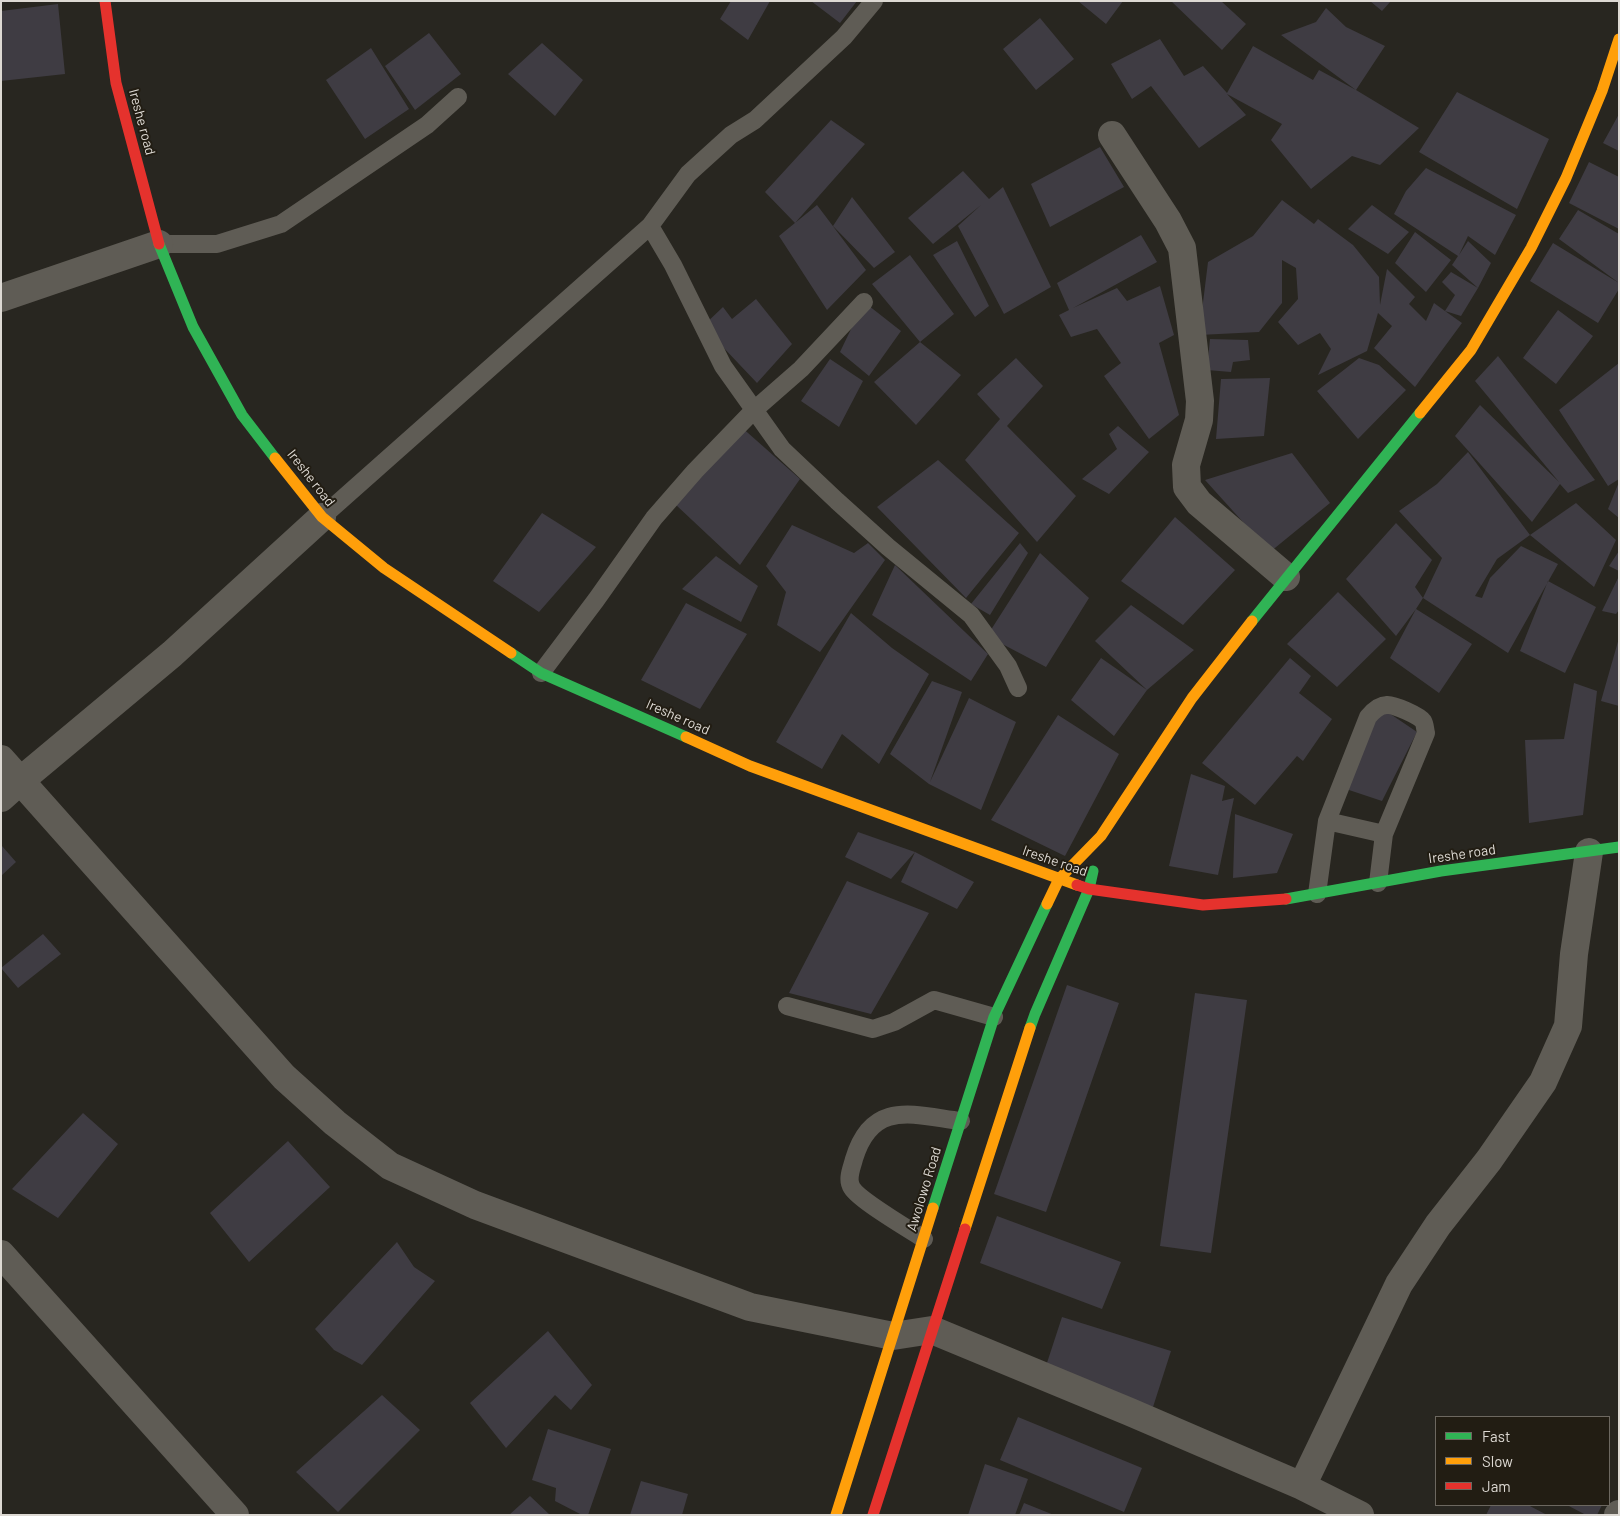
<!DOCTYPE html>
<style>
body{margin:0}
#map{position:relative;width:1620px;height:1516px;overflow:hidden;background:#282620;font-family:Barlow,sans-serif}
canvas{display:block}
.frame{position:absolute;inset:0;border:2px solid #ddd9d3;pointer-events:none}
.legend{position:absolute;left:1435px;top:1416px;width:175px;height:90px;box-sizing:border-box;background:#221d13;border:1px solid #6d6860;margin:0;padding:6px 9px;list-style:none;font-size:15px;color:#ddd9d3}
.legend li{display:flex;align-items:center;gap:10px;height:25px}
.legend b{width:25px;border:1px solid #6d6860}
</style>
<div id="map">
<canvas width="1620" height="1516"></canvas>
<div class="frame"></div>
<ul class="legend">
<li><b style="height:6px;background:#30b455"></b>Fast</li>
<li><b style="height:6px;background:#ff9f0a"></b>Slow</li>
<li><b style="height:6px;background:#e5322d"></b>Jam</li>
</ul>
</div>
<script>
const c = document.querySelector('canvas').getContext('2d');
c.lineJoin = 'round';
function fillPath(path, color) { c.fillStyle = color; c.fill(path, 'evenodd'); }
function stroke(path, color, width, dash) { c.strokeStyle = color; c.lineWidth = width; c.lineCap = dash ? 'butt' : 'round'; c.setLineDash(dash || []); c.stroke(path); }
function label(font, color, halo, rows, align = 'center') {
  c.font = font + ' Barlow,sans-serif'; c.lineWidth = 4; c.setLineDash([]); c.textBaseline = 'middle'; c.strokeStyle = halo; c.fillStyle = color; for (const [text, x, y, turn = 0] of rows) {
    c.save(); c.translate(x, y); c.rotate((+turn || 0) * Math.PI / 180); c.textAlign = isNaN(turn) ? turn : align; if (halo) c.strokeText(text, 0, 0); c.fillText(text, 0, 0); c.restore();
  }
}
const building = new Path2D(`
 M 731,1 L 770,1 L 748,40 L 720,19 Z
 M 811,1 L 857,1 L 840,23 Z
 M 1078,1 L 1123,1 L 1106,24 Z
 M 1171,1 L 1221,1 L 1246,24 L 1222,50 Z
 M 1370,1 L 1391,1 L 1382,11 Z
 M 58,4 L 65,74 L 1,81 L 1,11 Z
 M 1326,8 L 1346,27 L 1385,46 L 1356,90 L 1419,128 L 1380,165 L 1352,156 L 1311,189 L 1271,140 L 1282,124 L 1227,94 L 1246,115 L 1199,148 L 1151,86 L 1132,99 L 1111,64 L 1160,39 L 1184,76 L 1203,66 L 1227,93 L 1253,46 L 1313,80 L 1319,70 L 1356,90 L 1281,35 L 1316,22 Z
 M 1040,18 L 1074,59 L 1036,90 L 1003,49 Z
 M 429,33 L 461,74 L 415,110 L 385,66 Z
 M 542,43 L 583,80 L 555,116 L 508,74 Z
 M 371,48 L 409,109 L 365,139 L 326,80 Z
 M 1457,92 L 1549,139 L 1517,209 L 1419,152 Z
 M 1619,114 L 1619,151 L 1603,143 Z
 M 831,120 L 865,144 L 795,223 L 765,192 Z
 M 1100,147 L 1124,187 L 1050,227 L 1031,184 Z
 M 1589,162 L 1619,177 L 1619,229 L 1569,203 Z
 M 1426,168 L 1516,215 L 1495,255 L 1468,236 L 1459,255 L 1468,241 L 1491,263 L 1478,288 L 1452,265 L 1458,256 L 1394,214 L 1406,191 Z
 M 963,171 L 989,199 L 1003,187 L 1051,287 L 1004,314 L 958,226 L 981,205 L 933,244 L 908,218 Z
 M 852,197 L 895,252 L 874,268 L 833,226 Z
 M 1282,200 L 1314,224 L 1318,219 L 1353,245 L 1379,277 L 1380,305 L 1387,269 L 1415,297 L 1409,304 L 1426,321 L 1434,303 L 1445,311 L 1455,295 L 1442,282 L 1451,272 L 1478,288 L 1461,316 L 1445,311 L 1462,323 L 1415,387 L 1374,348 L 1392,326 L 1378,313 L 1367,351 L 1318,375 L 1331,349 L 1320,333 L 1298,345 L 1278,322 L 1298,299 L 1296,268 L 1282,260 L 1282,303 L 1259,332 L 1199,335 L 1208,262 L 1253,236 Z
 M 817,205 L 866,270 L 827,310 L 779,236 Z
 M 1372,205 L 1409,232 L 1388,254 L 1348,229 Z
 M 1578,210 L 1619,234 L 1619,283 L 1559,239 Z
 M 1415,232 L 1451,260 L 1426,292 L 1395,263 Z
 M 1141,235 L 1157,262 L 1073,308 L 1117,288 L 1127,301 L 1160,286 L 1174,335 L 1159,343 L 1179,415 L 1149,439 L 1104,376 L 1121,363 L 1097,329 L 1071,337 L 1059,315 L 1069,310 L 1057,283 Z
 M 957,241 L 989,306 L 975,317 L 933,255 Z
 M 1553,243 L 1619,283 L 1619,289 L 1598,323 L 1530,281 Z
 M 910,255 L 954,314 L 920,342 L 872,284 Z
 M 756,299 L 792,344 L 757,383 L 703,326 L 723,307 L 732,319 Z
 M 864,302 L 901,331 L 869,376 L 840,352 Z
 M 1558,310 L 1593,336 L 1556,384 L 1523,358 Z
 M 1210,339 L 1248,340 L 1250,360 L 1233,362 L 1231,372 L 1207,370 Z
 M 920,342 L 961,375 L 916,425 L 874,382 Z
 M 1498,356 L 1595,480 L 1568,493 L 1560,484 L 1532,522 L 1455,436 L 1480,405 L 1559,482 L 1475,381 Z
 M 1016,358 L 1043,386 L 1007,426 L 1076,496 L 1037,542 L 965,460 L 1000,419 L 977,394 Z
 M 1359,358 L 1379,365 L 1406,390 L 1358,439 L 1317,391 Z
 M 830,359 L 863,381 L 839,427 L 801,401 Z
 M 1619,363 L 1619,479 L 1608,486 L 1559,410 Z
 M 1270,378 L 1264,436 L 1216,439 L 1221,379 Z
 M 739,425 L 800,479 L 740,565 L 676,505 Z
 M 1118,426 L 1149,452 L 1109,494 L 1082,479 L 1117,449 L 1109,434 Z
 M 1468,452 L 1530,535 L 1497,559 L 1475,596 L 1482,598 L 1490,578 L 1521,546 L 1558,564 L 1508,653 L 1423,598 L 1442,558 L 1399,511 L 1437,484 Z
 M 1292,453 L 1330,503 L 1270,552 L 1205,480 Z
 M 938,460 L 1019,533 L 966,598 L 877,507 Z
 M 1619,482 L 1619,518 L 1608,509 Z
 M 1576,503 L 1616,540 L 1594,587 L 1530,535 Z
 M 542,513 L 596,547 L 539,612 L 493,581 Z
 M 1175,517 L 1235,570 L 1183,625 L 1121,581 Z
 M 1396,523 L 1432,560 L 1415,587 L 1423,598 L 1416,609 L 1472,644 L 1439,693 L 1390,658 L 1416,609 L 1396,636 L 1346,579 Z
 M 792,525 L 854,553 L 868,543 L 885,560 L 820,652 L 777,625 L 786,592 L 766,566 Z
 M 1020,543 L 1028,553 L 990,615 L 971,604 Z
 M 1619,551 L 1619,571 L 1609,566 Z
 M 1040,553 L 1089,598 L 1046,667 L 987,636 Z
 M 716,556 L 758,586 L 741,622 L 682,589 Z
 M 895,565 L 988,654 L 971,681 L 872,615 Z
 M 1619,576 L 1619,610 L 1616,614 L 1602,611 Z
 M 1548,581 L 1596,607 L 1565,673 L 1520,651 Z
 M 1338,592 L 1386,639 L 1337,687 L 1287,644 Z
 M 686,603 L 747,634 L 700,709 L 641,680 Z
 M 1131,605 L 1194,650 L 1147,690 L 1114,736 L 1071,700 L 1101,658 L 1147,690 L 1095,641 Z
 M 851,613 L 892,648 L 929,674 L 879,764 L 842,734 L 822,769 L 776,742 Z
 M 1619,638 L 1619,706 L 1601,701 Z
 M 1290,658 L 1311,676 L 1299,693 L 1332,719 L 1303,761 L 1297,756 L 1255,805 L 1202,763 Z
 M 932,681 L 962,692 L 930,782 L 969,698 L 1016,722 L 981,810 L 929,784 L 890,754 Z
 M 1574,683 L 1597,691 L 1583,815 L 1529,823 L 1525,740 L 1564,739 Z
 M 1380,707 L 1417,732 L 1382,801 L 1340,787 Z
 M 1058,715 L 1119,754 L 1065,856 L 991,820 Z
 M 1191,774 L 1225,786 L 1222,801 L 1234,798 L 1218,875 L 1169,866 Z
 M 1235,814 L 1293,834 L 1277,873 L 1233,878 Z
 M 858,832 L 915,852 L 891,879 L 845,857 Z
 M 2,846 L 16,862 L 1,876 L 1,847 Z
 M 915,852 L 974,882 L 957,909 L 901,882 Z
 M 847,881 L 929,913 L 871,1014 L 789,993 Z
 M 43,934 L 61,954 L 18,988 L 1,968 Z
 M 1067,985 L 1119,1003 L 1046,1212 L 994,1194 Z
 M 1195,993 L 1247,1000 L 1211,1253 L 1160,1246 Z
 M 83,1113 L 118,1144 L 58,1218 L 12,1189 Z
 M 288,1141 L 330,1187 L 249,1262 L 210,1213 Z
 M 997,1216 L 1121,1262 L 1102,1309 L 980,1263 Z
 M 397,1242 L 414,1267 L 435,1281 L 362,1365 L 334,1350 L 315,1329 Z
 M 1062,1317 L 1171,1351 L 1153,1407 L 1044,1372 Z
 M 548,1331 L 592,1385 L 571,1410 L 555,1395 L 506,1448 L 470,1403 Z
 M 382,1395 L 420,1430 L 338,1512 L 296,1472 Z
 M 1018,1417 L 1142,1468 L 1124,1512 L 1000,1460 Z
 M 548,1429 L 611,1449 L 588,1515 L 582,1515 L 555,1501 L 556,1488 L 532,1480 Z
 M 985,1464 L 1028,1479 L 1015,1515 L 968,1515 Z
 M 641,1481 L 688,1494 L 682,1515 L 630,1515 Z
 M 530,1496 L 550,1515 L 509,1515 Z
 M 1024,1503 L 1054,1515 L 1019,1515 Z
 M 1491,1505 L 1528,1505 L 1547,1515 L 1486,1515 Z
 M 1567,1505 L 1602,1505 L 1597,1515 L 1586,1515 Z`);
const lane = new Path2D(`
 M 650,226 L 673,265 L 723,366 L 782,449 L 837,501 L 888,547 L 971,615 L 1008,666 L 1018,688
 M 159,244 L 217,244 L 281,224 L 427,125 L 458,97
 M 322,517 L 650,226 L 688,174 L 731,135 L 755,120 L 844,37 L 874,1
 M 541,673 L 596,600 L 654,518 L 695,471 L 753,411 L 801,369 L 864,302
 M 1327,821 L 1384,834
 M 1317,894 L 1327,821 L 1368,717 C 1373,711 1379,705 1387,705 C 1393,704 1420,716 1423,721 C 1425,724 1425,729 1426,733 L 1384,834 L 1378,883
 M 787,1006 L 873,1029 L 894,1022 L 934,1000 L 994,1017
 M 924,1239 C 910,1230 859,1200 852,1188 C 846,1179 852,1168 854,1159 C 872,1099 913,1115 961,1121`);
const street = new Path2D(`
 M 1112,135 L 1168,221 L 1182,248 L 1200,401 L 1199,420 L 1186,465 L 1187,487 L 1199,503 L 1286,577
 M 1,298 L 159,244
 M 1,759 L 284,1077 L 335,1123 L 390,1166 L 475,1205 L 750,1307 L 893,1336 L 932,1330 L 1130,1412 L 1302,1486 L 1360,1515
 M 1,798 L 20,781 L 172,654 L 322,517
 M 1,1254 L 235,1515
 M 1302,1486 L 1399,1284 L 1438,1225 L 1489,1160 L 1543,1082 L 1568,1026 L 1574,954 L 1589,852
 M 1618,1515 L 1619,1514`);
const fast = new Path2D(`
 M 159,244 L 193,327 L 242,415 L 275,458
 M 1252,621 L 1420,413
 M 511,653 L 541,673 L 686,737
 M 1286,899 L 1441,871 L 1619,847
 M 1030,1028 L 1035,1014 L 1089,889 L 1093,871
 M 933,1208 L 994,1017 L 1047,904`);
const slow = new Path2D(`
 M 1420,413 L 1471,350 L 1531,248 L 1566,178 L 1602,91 L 1619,39
 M 275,458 L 322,517 L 384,568 L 511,653
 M 686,737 L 750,766 L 1077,885
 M 1047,904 L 1059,879 L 1101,836 L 1192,698 L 1252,621
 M 965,1229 L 1030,1028
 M 836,1515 L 933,1208`);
const jam = new Path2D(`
 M 105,1 L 116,83 L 159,244
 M 1077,885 L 1089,889 L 1203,905 L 1286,899
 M 873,1515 L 965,1229`);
const streetNames = [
 ["Ireshe road",142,122,75],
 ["Ireshe road",311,478,52],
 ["Ireshe road",678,717,24],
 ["Ireshe road",1462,854,-8],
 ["Ireshe road",1055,861,19],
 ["Awolowo Road",924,1189,-73]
];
fillPath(building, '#3f3c43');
stroke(lane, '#5f5c55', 18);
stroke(street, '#5f5c55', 28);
stroke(fast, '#30b455', 11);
stroke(slow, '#ff9f0a', 11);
stroke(jam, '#e5322d', 11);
label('14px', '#ddd9d3', '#221d13', streetNames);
</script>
